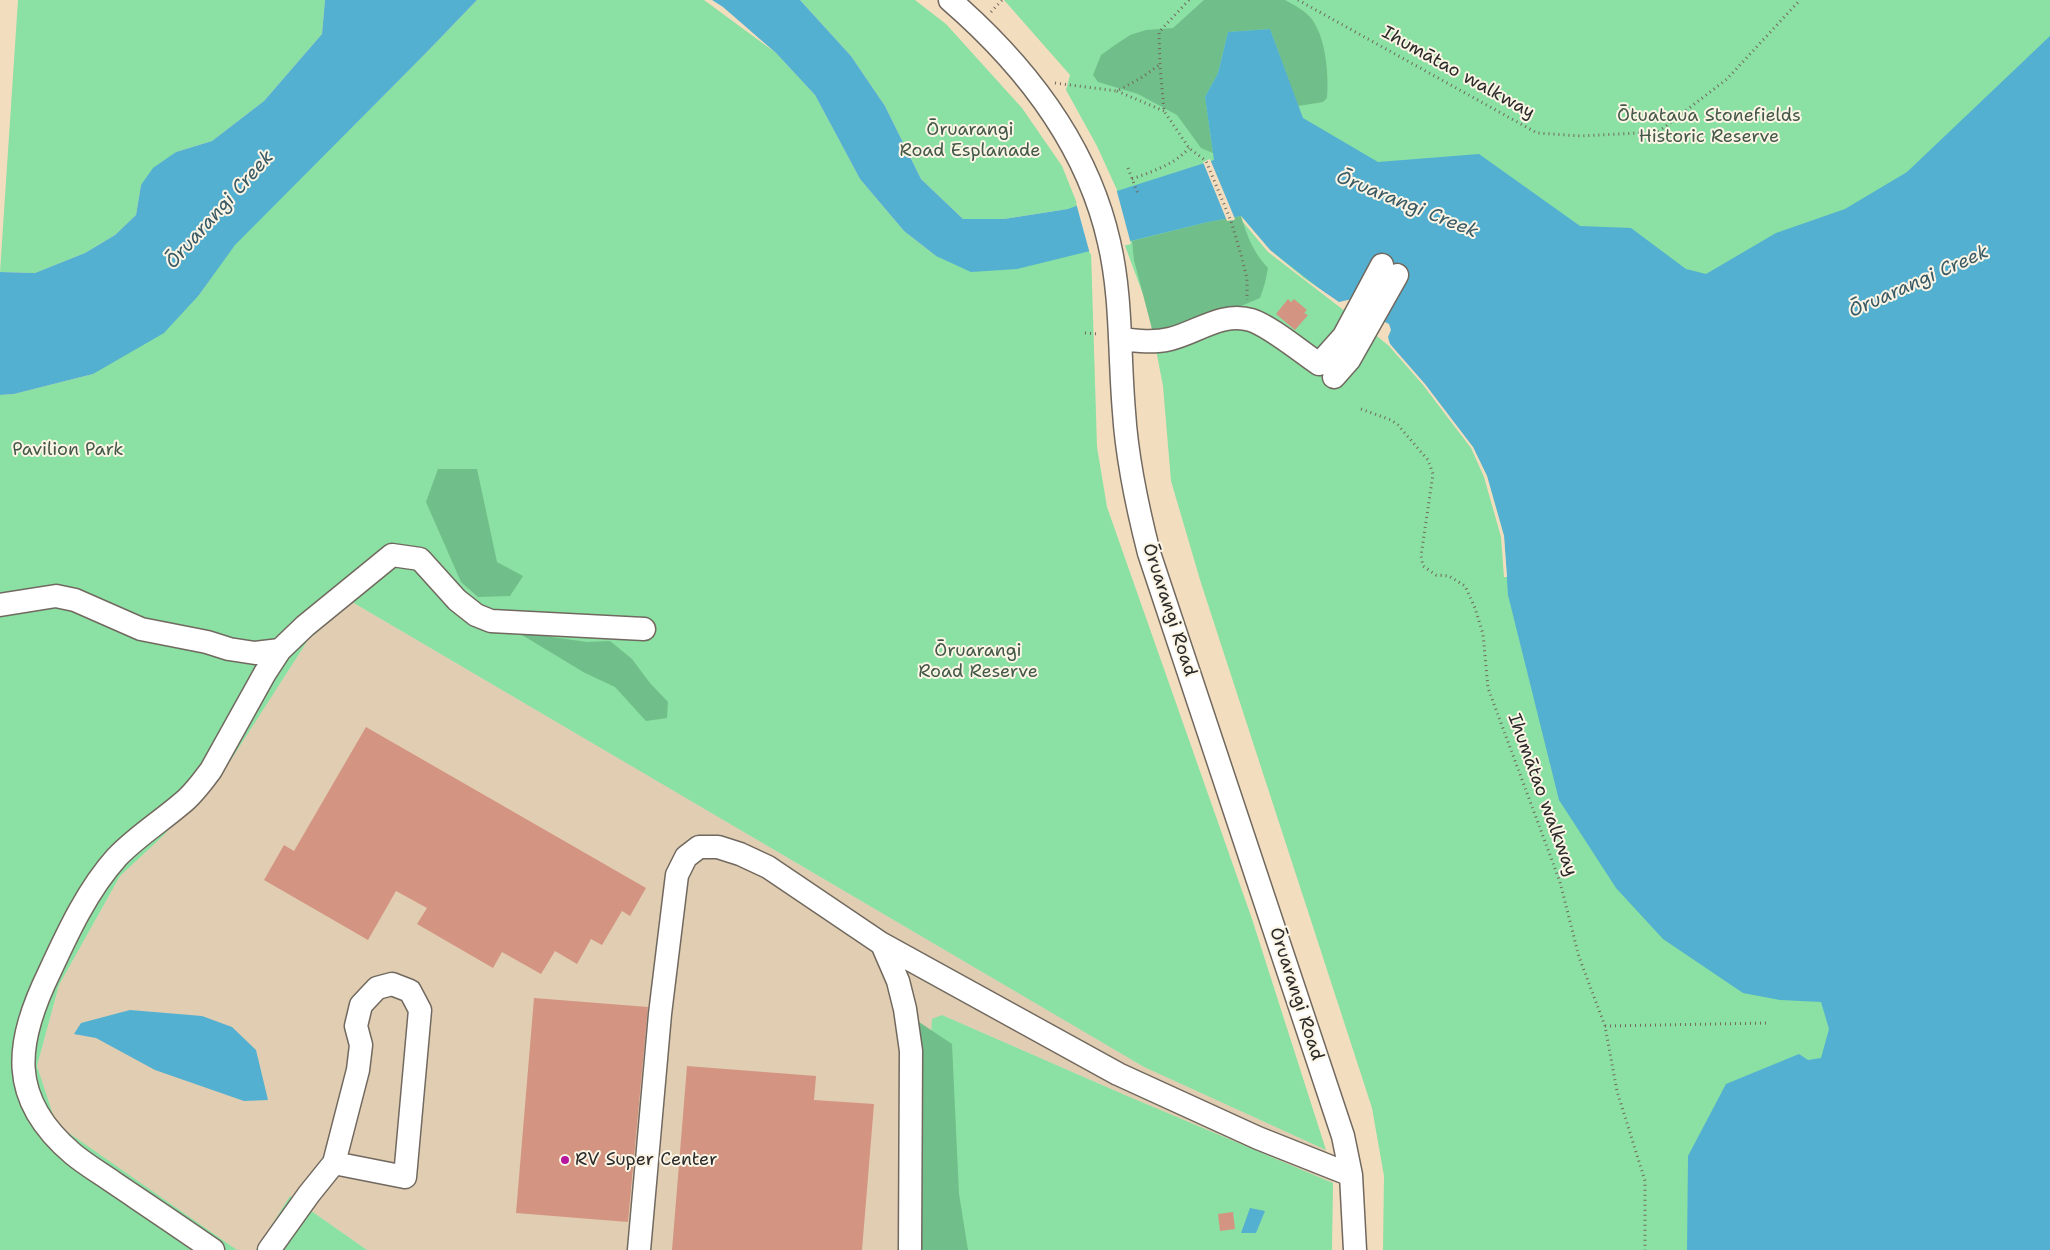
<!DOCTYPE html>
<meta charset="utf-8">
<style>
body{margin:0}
canvas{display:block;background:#f3ddbf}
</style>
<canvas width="2050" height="1250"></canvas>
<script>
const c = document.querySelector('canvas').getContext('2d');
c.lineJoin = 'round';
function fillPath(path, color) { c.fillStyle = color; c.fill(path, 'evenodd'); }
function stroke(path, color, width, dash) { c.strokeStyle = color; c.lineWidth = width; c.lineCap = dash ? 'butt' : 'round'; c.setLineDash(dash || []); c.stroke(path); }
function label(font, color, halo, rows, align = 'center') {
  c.font = font + ' "Shantell Sans",sans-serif'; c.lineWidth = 4; c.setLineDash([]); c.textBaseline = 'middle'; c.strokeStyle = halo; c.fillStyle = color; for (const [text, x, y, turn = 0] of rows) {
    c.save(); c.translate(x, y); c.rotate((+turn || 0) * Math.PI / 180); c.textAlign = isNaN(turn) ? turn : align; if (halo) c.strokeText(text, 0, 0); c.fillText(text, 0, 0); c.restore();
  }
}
const built = new Path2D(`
 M 352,602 L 1144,1067 L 1326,1150 L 1333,1183 L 1125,1095 L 942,1015 L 935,1250 L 367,1250 L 290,1196 L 256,1250 L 237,1250 L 55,1124 L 37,1066 L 59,985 L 120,876 L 163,836 L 227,766 L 308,640 Z`);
const green = new Path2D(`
 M 18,0 L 325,0 L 322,34 L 264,101 L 212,141 L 176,152 L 141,185 L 136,215 L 115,235 L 85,253 L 35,273 L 0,272 Z
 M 477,0 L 704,0 L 776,53 L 815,95 L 860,179 L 904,231 L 936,256 L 1068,209 L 1004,219 L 963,219 L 921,179 L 885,106 L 851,56 L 800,0 L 915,0 L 946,24 L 1022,108 L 1062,166 L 1078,206 L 1117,190 L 1097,146 L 1066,90 L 1070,75 L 1004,0 L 2050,0 L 2050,1250 L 1383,1250 L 1384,1176 L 1372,1108 L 1201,583 L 1171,481 L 1163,386 L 1151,324 L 1144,297 L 1124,243 L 1091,251 L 1097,447 L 1107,507 L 1252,919 L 1326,1150 L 1144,1067 L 352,602 L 308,640 L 227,766 L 163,836 L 120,876 L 59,985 L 37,1066 L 56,1124 L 237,1250 L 0,1250 L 0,395 L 14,394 L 93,374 L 199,295 L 234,245 L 425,54 Z
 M 942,1015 L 1125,1095 L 1333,1183 L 1332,1250 L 935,1250 L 928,1089 L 932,1019 Z
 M 290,1196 L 367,1250 L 256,1250 Z`);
const forest = new Path2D(`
 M 1204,0 L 1285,0 C 1294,5 1304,10 1311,18 C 1326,37 1329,75 1327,98 L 1323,102 L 1298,106 L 1270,29 L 1228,32 L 1218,73 L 1205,97 L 1213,153 L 1201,148 L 1177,115 L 1138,94 L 1098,82 L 1093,75 L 1101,55 L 1115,45 L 1130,35 L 1146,30 L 1173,28 Z
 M 1241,216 C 1247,236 1253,252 1268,268 L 1265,283 L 1260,298 L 1234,309 L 1159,332 L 1152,329 L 1134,260 L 1132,241 L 1208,222 Z
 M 438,469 L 477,469 L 497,562 L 523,576 L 510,596 L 478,597 L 461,582 L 426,502 Z
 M 517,632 L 587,642 L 610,641 L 632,659 L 650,683 L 668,702 L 667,718 L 646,721 L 615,687 L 585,673 Z
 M 919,1022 L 952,1044 L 959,1194 L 968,1250 L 921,1250 Z`);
const water = new Path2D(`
 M 325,0 L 477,0 L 425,54 L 235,245 L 199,295 L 164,333 L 93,374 L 14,394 L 0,395 L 0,272 L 35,273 L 85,253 L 115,235 L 136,215 L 141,185 L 153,168 L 176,152 L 212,141 L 264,101 L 322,34 Z
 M 712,0 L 800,0 L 851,56 L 885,106 L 921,179 L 963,219 L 1004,219 L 1068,209 L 1117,191 L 1214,160 L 1205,97 L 1218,73 L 1228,32 L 1270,29 L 1303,118 L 1378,162 L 1479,154 L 1580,226 L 1631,228 L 1686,269 L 1706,274 L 1776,233 L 1845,209 L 1907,172 L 2050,36 L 2050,1250 L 1687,1250 L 1688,1156 L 1726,1084 L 1799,1054 L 1808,1060 L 1821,1058 L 1829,1029 L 1821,1002 L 1780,1000 L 1743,993 L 1663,939 L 1616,888 L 1559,800 L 1508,595 L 1504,536 L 1487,476 L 1473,447 L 1390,344 L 1270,250 L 1241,216 L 1208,222 L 1017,269 L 971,272 L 936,256 L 904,231 L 860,179 L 815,95 L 776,53 L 723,7 Z
 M 130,1010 L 202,1016 L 232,1027 L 256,1050 L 268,1100 L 244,1101 L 155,1070 L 96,1038 L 74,1034 L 81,1023 Z
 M 1250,1208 L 1265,1211 L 1256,1233 L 1241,1233 Z`);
const pier = new Path2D(`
 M 1210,159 L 1235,219 L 1234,220 L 1227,221 L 1203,162 Z
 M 1116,188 L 1131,244 L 1090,254 L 1076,203 Z
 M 1241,216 L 1270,250 L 1304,278 L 1339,302 L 1352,299 L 1350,315 L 1268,252 L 1243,222 Z
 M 1383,321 L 1389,324 L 1391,330 L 1388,337 L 1390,344 L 1425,384 L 1473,447 L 1487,476 L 1504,536 L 1507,577 L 1504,577 L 1501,537 L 1484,477 L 1471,448 L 1423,385 L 1389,346 L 1372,332 Z`);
const building = new Path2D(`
 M 1288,299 L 1291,302 L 1294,299 L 1307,310 L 1304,313 L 1308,315 L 1295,330 L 1276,314 Z
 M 366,727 L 646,888 L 630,916 L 622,911 L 602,945 L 591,939 L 577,964 L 555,951 L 541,974 L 502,952 L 493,968 L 417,924 L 427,908 L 396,891 L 368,940 L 264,880 L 284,845 L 294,851 Z
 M 534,998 L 648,1007 L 628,1222 L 516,1213 Z
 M 687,1066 L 816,1076 L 814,1100 L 874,1104 L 862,1250 L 672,1250 Z
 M 1233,1212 L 1235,1229 L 1220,1231 L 1218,1214 Z`);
const path = new Path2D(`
 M 1189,0 L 1159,32 L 1160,65 L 1164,111 L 1189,148 L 1206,161 L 1231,221 L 1241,255 L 1247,278 L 1247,300
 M 1298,0 L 1537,133 L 1581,136 L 1658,132 L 1727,79 L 1800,0
 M 991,12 L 1002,0
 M 1055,83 L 1117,91 L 1141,78 L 1159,65
 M 1117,91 L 1164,111
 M 1128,168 L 1138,194
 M 1132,179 C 1153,171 1174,165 1189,148
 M 1085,333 L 1100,334
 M 1361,409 L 1391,420 L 1398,425 L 1428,460 L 1433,474 L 1421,556 L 1423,566 L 1436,575 L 1449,576 L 1465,586 L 1475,608 L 1483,634 L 1488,688 L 1560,882 L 1579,957 L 1605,1026 L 1617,1091 L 1645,1181 L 1645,1250
 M 1605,1026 L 1767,1023`);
const minor = new Path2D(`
 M 950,0 C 1025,65 1087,144 1109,242 C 1122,297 1119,355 1124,412 C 1127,460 1137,506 1149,553 L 1343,1136 L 1351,1175 L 1355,1250
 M 1120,339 C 1137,341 1154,343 1170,339 C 1196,333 1223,311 1251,320 C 1270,326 1301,352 1319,364 L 1344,336 L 1382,265
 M 1334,377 L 1349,360 L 1397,275
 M 0,605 L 56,596 L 75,600 L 141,629 L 207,642 L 229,649 L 255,653 L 280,650
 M 882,944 L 898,981 L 905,1009 L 911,1051 L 910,1250
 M 213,1250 C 180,1227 147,1205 113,1182 C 100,1173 85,1164 73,1154 C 7,1098 15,1043 50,971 C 68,932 88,889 117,857 C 136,837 160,822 181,804 C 193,795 202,782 211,770 L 265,673 L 280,650 L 305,626 L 392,555 L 420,559 L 457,600 L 476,615 L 491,621 L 644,629
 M 269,1250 L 309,1194 L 334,1163 L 358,1070 L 361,1045 L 356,1026 L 361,1005 L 377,988 L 392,984 L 410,991 L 420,1010 L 405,1177 L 334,1163
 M 639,1250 L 660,1014 L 677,875 L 686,857 L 699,847 L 718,847 L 740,854 L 768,867 L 882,944 L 1118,1074 L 1258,1138 L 1351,1175`);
const markers = [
 [565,1160,5,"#b5179e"]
];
const streetNames = [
 ["Ihumātao walkway",1458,73,29],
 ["Ōruarangi Road",1169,610,72],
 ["Ihumātao walkway",1542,795,70],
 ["Ōruarangi Road",1296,994,72]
];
const parkNames = [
 ["Ōtuataua Stonefields",1709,116],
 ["Historic Reserve",1709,137],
 ["Ōruarangi",970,130],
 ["Road Esplanade",970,151],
 ["Pavilion Park",68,450],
 ["Ōruarangi",978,651],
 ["Road Reserve",978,672]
];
const poiNames = [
 ["RV Super Center",575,1160]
];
const waterNames = [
 ["Ōruarangi Creek",1407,205,22],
 ["Ōruarangi Creek",220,210,-48],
 ["Ōruarangi Creek",1919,282,-24]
];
fillPath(built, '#e1cdb2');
fillPath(green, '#8be0a3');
fillPath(forest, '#70be89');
fillPath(water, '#53b0d1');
fillPath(pier, '#f3ddbf');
fillPath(building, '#d39582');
stroke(minor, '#71695f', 25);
stroke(path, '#71695f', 3, [1, 4]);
stroke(minor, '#fff', 22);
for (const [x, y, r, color] of markers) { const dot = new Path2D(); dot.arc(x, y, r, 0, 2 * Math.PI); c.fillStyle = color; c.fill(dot); stroke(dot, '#fcf5e5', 2); }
label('18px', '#2b2b2b', '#fcf5e5', streetNames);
label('18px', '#435849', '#fcf5e5', parkNames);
label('18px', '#2b2b2b', '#fcf5e5', poiNames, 'left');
label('italic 19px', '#395a65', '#fcf5e5', waterNames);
</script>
